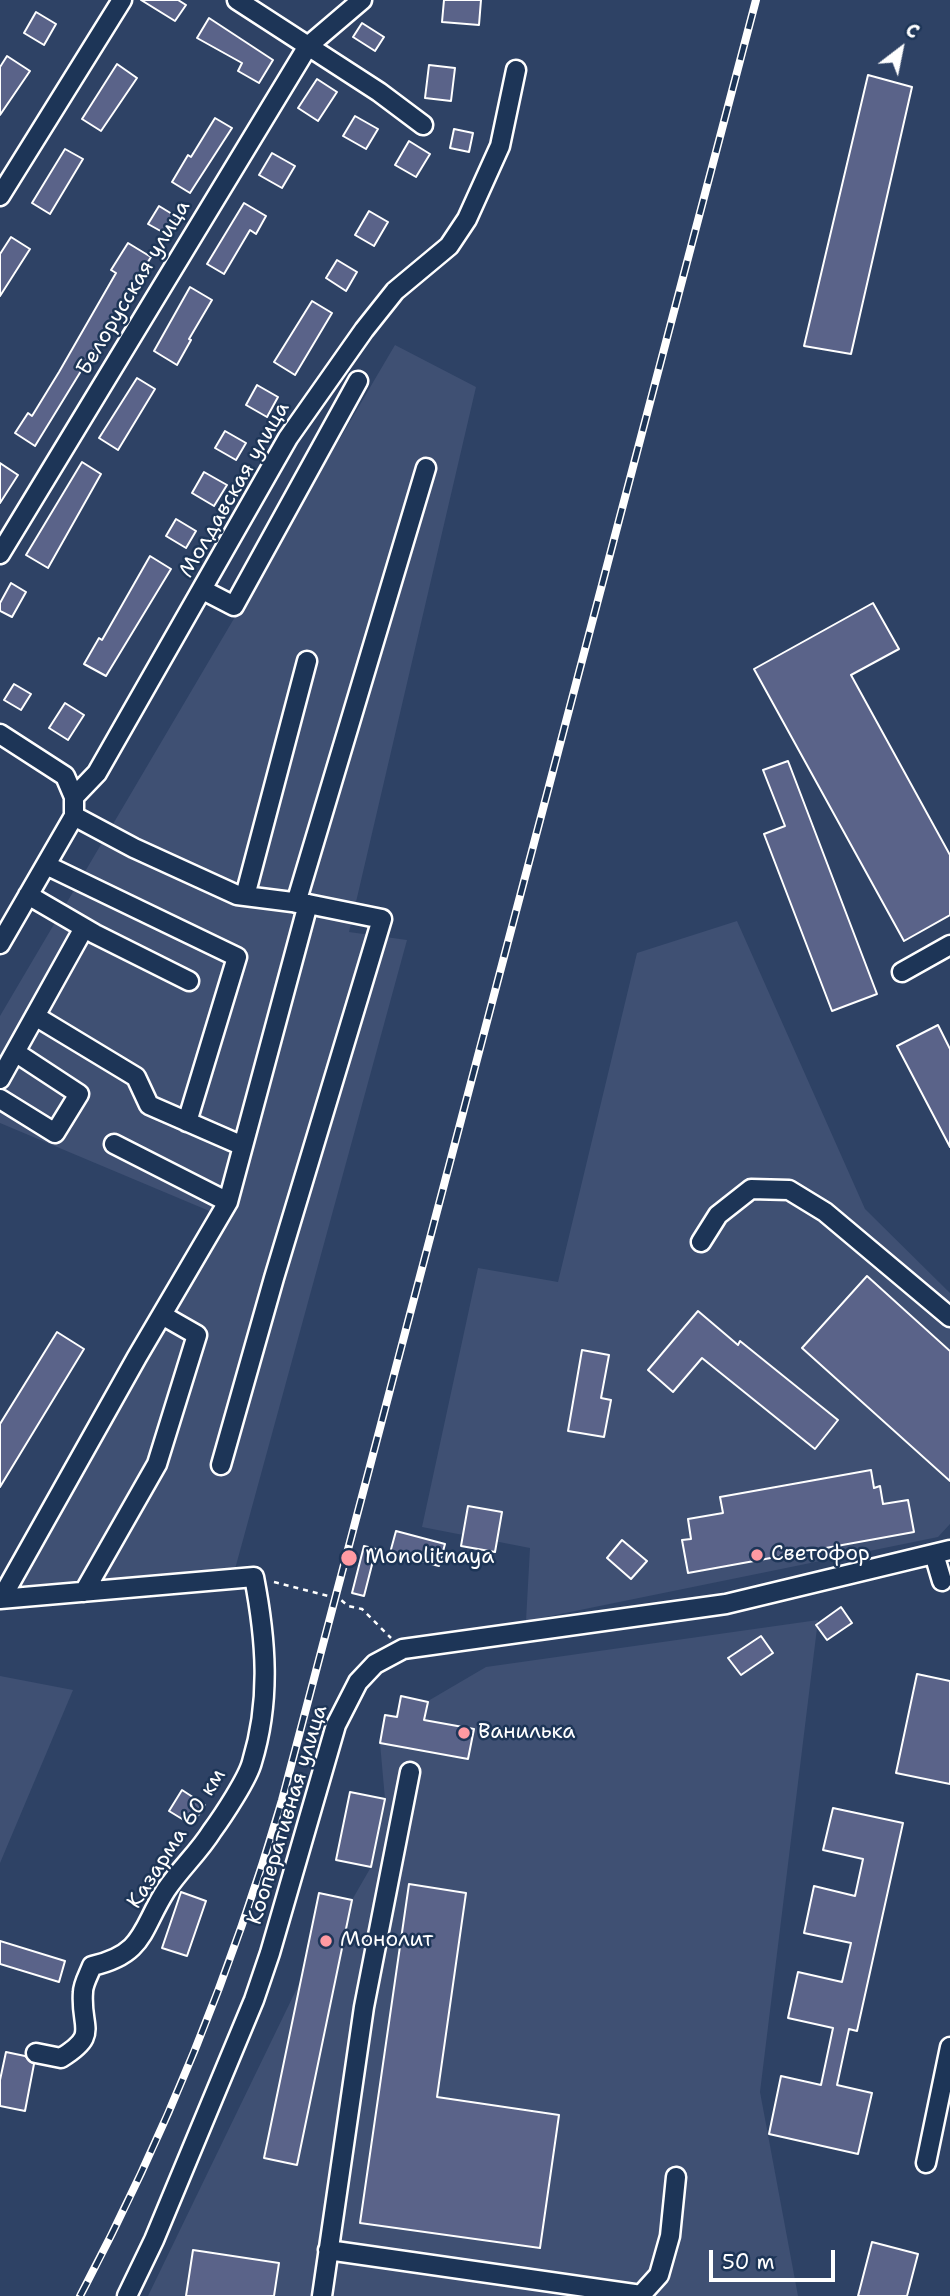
<!DOCTYPE html>
<meta charset="utf-8">
<style>
body{margin:0}
#map{position:relative;width:950px;height:2296px;overflow:hidden;background:#2e4265;font-family:"Shantell Sans",sans-serif}
canvas{display:block}
.north{position:absolute;left:866px;top:14px;width:70px;height:70px;-webkit-text-stroke:5px #1d3557;paint-order:stroke;rotate:32deg;font-size:19px;font-weight:700;line-height:28px;text-align:center;color:#fff}
.north::after{content:'';display:block;margin:auto;width:24px;height:32px;background:#fff;clip-path:polygon(50% 0,100% 100%,50% 72%,0 100%)}
.scale{position:absolute;left:709px;top:2250px;width:126px;height:32px;box-sizing:border-box;border:4px solid #fff;border-top:0;padding-left:9px;font-size:21px;line-height:24px;white-space:nowrap;color:#fff;-webkit-text-stroke:5px #1d3557;paint-order:stroke}
</style>
<div id="map">
<canvas width="950" height="2296"></canvas>
<div class="north">С</div>
<div class="scale">50 m</div>
</div>
<script>
const c = document.querySelector('canvas').getContext('2d');
c.lineJoin = 'round';
function fillPath(path, color) { c.fillStyle = color; c.fill(path, 'evenodd'); }
function stroke(path, color, width, dash) { c.strokeStyle = color; c.lineWidth = width; c.lineCap = dash ? 'butt' : 'round'; c.setLineDash(dash || []); c.stroke(path); }
function label(font, color, halo, rows, align = 'center') {
  c.font = font + ' "Shantell Sans",sans-serif'; c.lineWidth = 5; c.setLineDash([]); c.textBaseline = 'middle'; c.strokeStyle = halo; c.fillStyle = color; for (const [text, x, y, turn = 0] of rows) {
    c.save(); c.translate(x, y); c.rotate((+turn || 0) * Math.PI / 180); c.textAlign = isNaN(turn) ? turn : align; if (halo) c.strokeText(text, 0, 0); c.fillText(text, 0, 0); c.restore();
  }
}
const built = new Path2D(`
 M 395,345 L 476,387 L 349,932 L 407,940 L 235,1569 L 14,1591 L 226,1218 L 0,1123 L 0,1016 Z
 M 737,921 L 865,1209 L 950,1293 L 950,1524 L 938,1537 L 526,1621 L 530,1548 L 422,1527 L 478,1268 L 558,1282 L 637,953 Z
 M 818,1620 L 760,2092 L 798,2296 L 148,2296 L 300,1982 L 334,1989 L 352,1900 L 371,1867 L 385,1799 L 380,1743 L 385,1715 L 397,1717 L 401,1696 L 428,1701 L 486,1667 Z
 M 0,1676 L 73,1690 L 0,1863 Z`);
const building = new Path2D(`
 M 141,0 L 178,0 L 186,5 L 175,21 Z
 M 444,0 L 481,0 L 479,25 L 442,22 Z
 M 36,12 L 56,24 L 44,45 L 24,33 Z
 M 209,18 L 273,60 L 259,83 L 238,71 L 242,63 L 197,38 Z
 M 362,23 L 384,37 L 375,51 L 353,37 Z
 M 7,56 L 30,71 L 0,115 L 0,67 Z
 M 117,64 L 137,78 L 101,131 L 82,119 Z
 M 429,65 L 455,68 L 451,101 L 425,98 Z
 M 868,75 L 912,87 L 851,354 L 804,346 Z
 M 317,79 L 337,92 L 318,121 L 298,108 Z
 M 355,116 L 378,129 L 366,149 L 343,136 Z
 M 215,118 L 232,128 L 190,193 L 172,182 L 188,155 L 191,157 Z
 M 454,129 L 473,133 L 469,152 L 450,148 Z
 M 409,141 L 430,154 L 416,177 L 395,165 Z
 M 65,149 L 83,159 L 50,214 L 32,203 Z
 M 272,153 L 295,166 L 282,188 L 259,175 Z
 M 244,203 L 266,216 L 256,234 L 250,230 L 224,274 L 207,264 Z
 M 159,206 L 177,217 L 166,234 L 148,224 Z
 M 369,211 L 388,222 L 374,246 L 355,235 Z
 M 11,237 L 30,249 L 0,296 L 0,254 Z
 M 128,243 L 151,257 L 35,446 L 15,433 L 28,413 L 32,416 L 59,372 L 116,273 L 111,270 Z
 M 337,260 L 357,272 L 346,291 L 326,278 Z
 M 190,287 L 212,300 L 189,339 L 191,340 L 177,365 L 154,351 Z
 M 312,301 L 332,313 L 295,375 L 274,362 Z
 M 137,378 L 155,389 L 118,450 L 99,438 Z
 M 257,385 L 278,397 L 267,417 L 246,405 Z
 M 225,431 L 246,443 L 236,460 L 215,448 Z
 M 82,462 L 101,474 L 48,568 L 26,555 Z
 M 0,463 L 18,475 L 0,503 Z
 M 204,472 L 227,485 L 214,506 L 192,493 Z
 M 176,519 L 196,531 L 186,548 L 166,536 Z
 M 150,556 L 171,569 L 106,676 L 84,664 L 99,638 L 102,640 Z
 M 11,583 L 26,592 L 12,617 L 0,611 L 0,603 Z
 M 873,603 L 899,649 L 851,675 L 950,855 L 950,915 L 904,941 L 754,669 Z
 M 14,684 L 31,694 L 21,710 L 4,700 Z
 M 65,703 L 84,715 L 68,740 L 49,728 Z
 M 788,761 L 877,994 L 832,1011 L 764,834 L 785,826 L 763,770 Z
 M 938,1025 L 950,1049 L 950,1147 L 897,1046 Z
 M 867,1276 L 950,1351 L 950,1481 L 802,1348 Z
 M 698,1311 L 738,1345 L 740,1341 L 838,1420 L 815,1449 L 702,1358 L 673,1392 L 648,1370 Z
 M 57,1332 L 84,1349 L 0,1487 L 0,1424 Z
 M 582,1350 L 609,1355 L 601,1398 L 611,1400 L 604,1437 L 568,1431 Z
 M 871,1470 L 874,1488 L 880,1486 L 883,1504 L 908,1500 L 914,1532 L 688,1573 L 682,1540 L 691,1539 L 688,1519 L 723,1513 L 720,1497 Z
 M 468,1506 L 502,1512 L 495,1552 L 461,1546 Z
 M 396,1531 L 445,1544 L 439,1566 L 390,1553 Z
 M 622,1540 L 647,1561 L 631,1579 L 607,1558 Z
 M 364,1546 L 376,1549 L 364,1596 L 352,1593 Z
 M 841,1607 L 852,1623 L 827,1640 L 816,1625 Z
 M 761,1636 L 773,1653 L 741,1675 L 728,1658 Z
 M 917,1674 L 950,1681 L 950,1784 L 896,1773 Z
 M 401,1696 L 428,1702 L 424,1720 L 474,1729 L 468,1759 L 380,1743 L 385,1715 L 397,1717 Z
 M 182,1790 L 205,1805 L 192,1825 L 169,1811 Z
 M 350,1792 L 385,1799 L 371,1867 L 336,1860 Z
 M 833,1808 L 903,1823 L 857,2031 L 849,2029 L 837,2085 L 872,2093 L 858,2154 L 769,2134 L 781,2076 L 821,2085 L 833,2028 L 788,2018 L 798,1972 L 842,1982 L 851,1943 L 804,1933 L 814,1886 L 855,1896 L 863,1859 L 823,1850 Z
 M 409,1884 L 466,1893 L 437,2097 L 559,2115 L 540,2248 L 360,2223 Z
 M 181,1892 L 206,1901 L 187,1956 L 162,1948 Z
 M 319,1893 L 352,1900 L 297,2165 L 264,2158 Z
 M 0,1941 L 65,1961 L 59,1982 L 0,1964 Z
 M 6,2052 L 25,2056 L 34,2064 L 25,2111 L 0,2106 L 0,2080 Z
 M 872,2242 L 918,2254 L 907,2296 L 858,2296 Z
 M 193,2250 L 279,2263 L 274,2296 L 186,2296 Z`);
const path = new Path2D(`
 M 274,1582 L 340,1599 L 348,1606 L 362,1609 L 391,1638`);
const minor = new Path2D(`
 M 237,0 L 379,92 L 423,125
 M 0,196 L 122,0
 M 0,554 L 308,46 L 362,0
 M 203,590 L 234,606 L 358,381
 M 0,734 L 65,776 L 74,797
 M 46,865 L 237,957 L 187,1122
 M 28,895 L 95,934 L 189,981
 M 245,896 L 307,661
 M 296,903 L 426,468
 M 0,944 L 74,816 L 74,797 L 97,773 L 288,438 L 364,330 L 395,291 L 449,246 L 467,219 L 500,146 L 516,70
 M 902,972 L 950,945
 M 35,1016 L 136,1077 L 149,1105 L 243,1146
 M 0,1079 L 84,928
 M 0,1099 L 55,1133 L 79,1094 L 15,1052
 M 114,1144 L 228,1202
 M 701,1242 L 718,1215 L 751,1189 L 789,1190 L 825,1212 L 950,1317
 M 221,1465 L 274,1278 L 382,919 L 308,904
 M 934,1554 L 942,1581
 M 84,1592 L 157,1464 L 197,1335 L 162,1315
 M 0,1599 L 254,1577 C 266,1639 271,1700 252,1762 C 248,1778 223,1816 212,1831 C 199,1852 180,1869 166,1890 C 141,1929 145,1954 92,1966 C 89,1974 83,1984 83,1992 C 80,2029 100,2034 61,2058 L 36,2053
 M 1,1599 L 137,1357 L 228,1202 L 308,904 L 237,895 L 134,848 L 74,816
 M 926,2163 L 950,2047
 M 328,2250 L 641,2295 L 659,2275 L 670,2236 L 676,2177
 M 127,2296 L 154,2240 L 254,2000 L 270,1953 L 336,1725 L 358,1682 L 375,1664 L 403,1649 L 726,1604 L 950,1550
 M 322,2296 L 364,2007 L 410,1772`);
const rail = new Path2D(`
 M 80,2296 C 163,2139 232,1971 282,1800 L 756,0`);
const markers = [
 [757,1555,7,"#ff9aa2"],
 [349,1558,9,"#ff9aa2"],
 [464,1733,7,"#ff9aa2"],
 [326,1941,7,"#ff9aa2"]
];
const streetNames = [
 ["Белорусская улица",134,288,-59],
 ["Молдавская улица",235,490,-60],
 ["Кооперативная улица",288,1815,-73],
 ["Казарма 60 км",177,1839,-57]
];
const poiNames = [
 ["Светофор",771,1555],
 ["Monolitnaya",365,1558],
 ["Ванилька",478,1733],
 ["Монолит",340,1941]
];
fillPath(built, '#3f5073');
fillPath(building, '#5a6389');
stroke(building, '#fff', 2);
stroke(minor, '#fff', 23);
stroke(path, '#fff', 2.5, [5, 5]);
stroke(minor, '#1d3557', 18);
stroke(rail, '#fff', 8);
stroke(rail, '#1d3557', 5, [16]);
for (const [x, y, r, color] of markers) { const dot = new Path2D(); dot.arc(x, y, r, 0, 2 * Math.PI); c.fillStyle = color; c.fill(dot); stroke(dot, '#1d3557', 2.5); }
label('21px', '#fff', '#1d3557', streetNames);
label('21px', '#fff', '#1d3557', poiNames, 'left');
</script>
